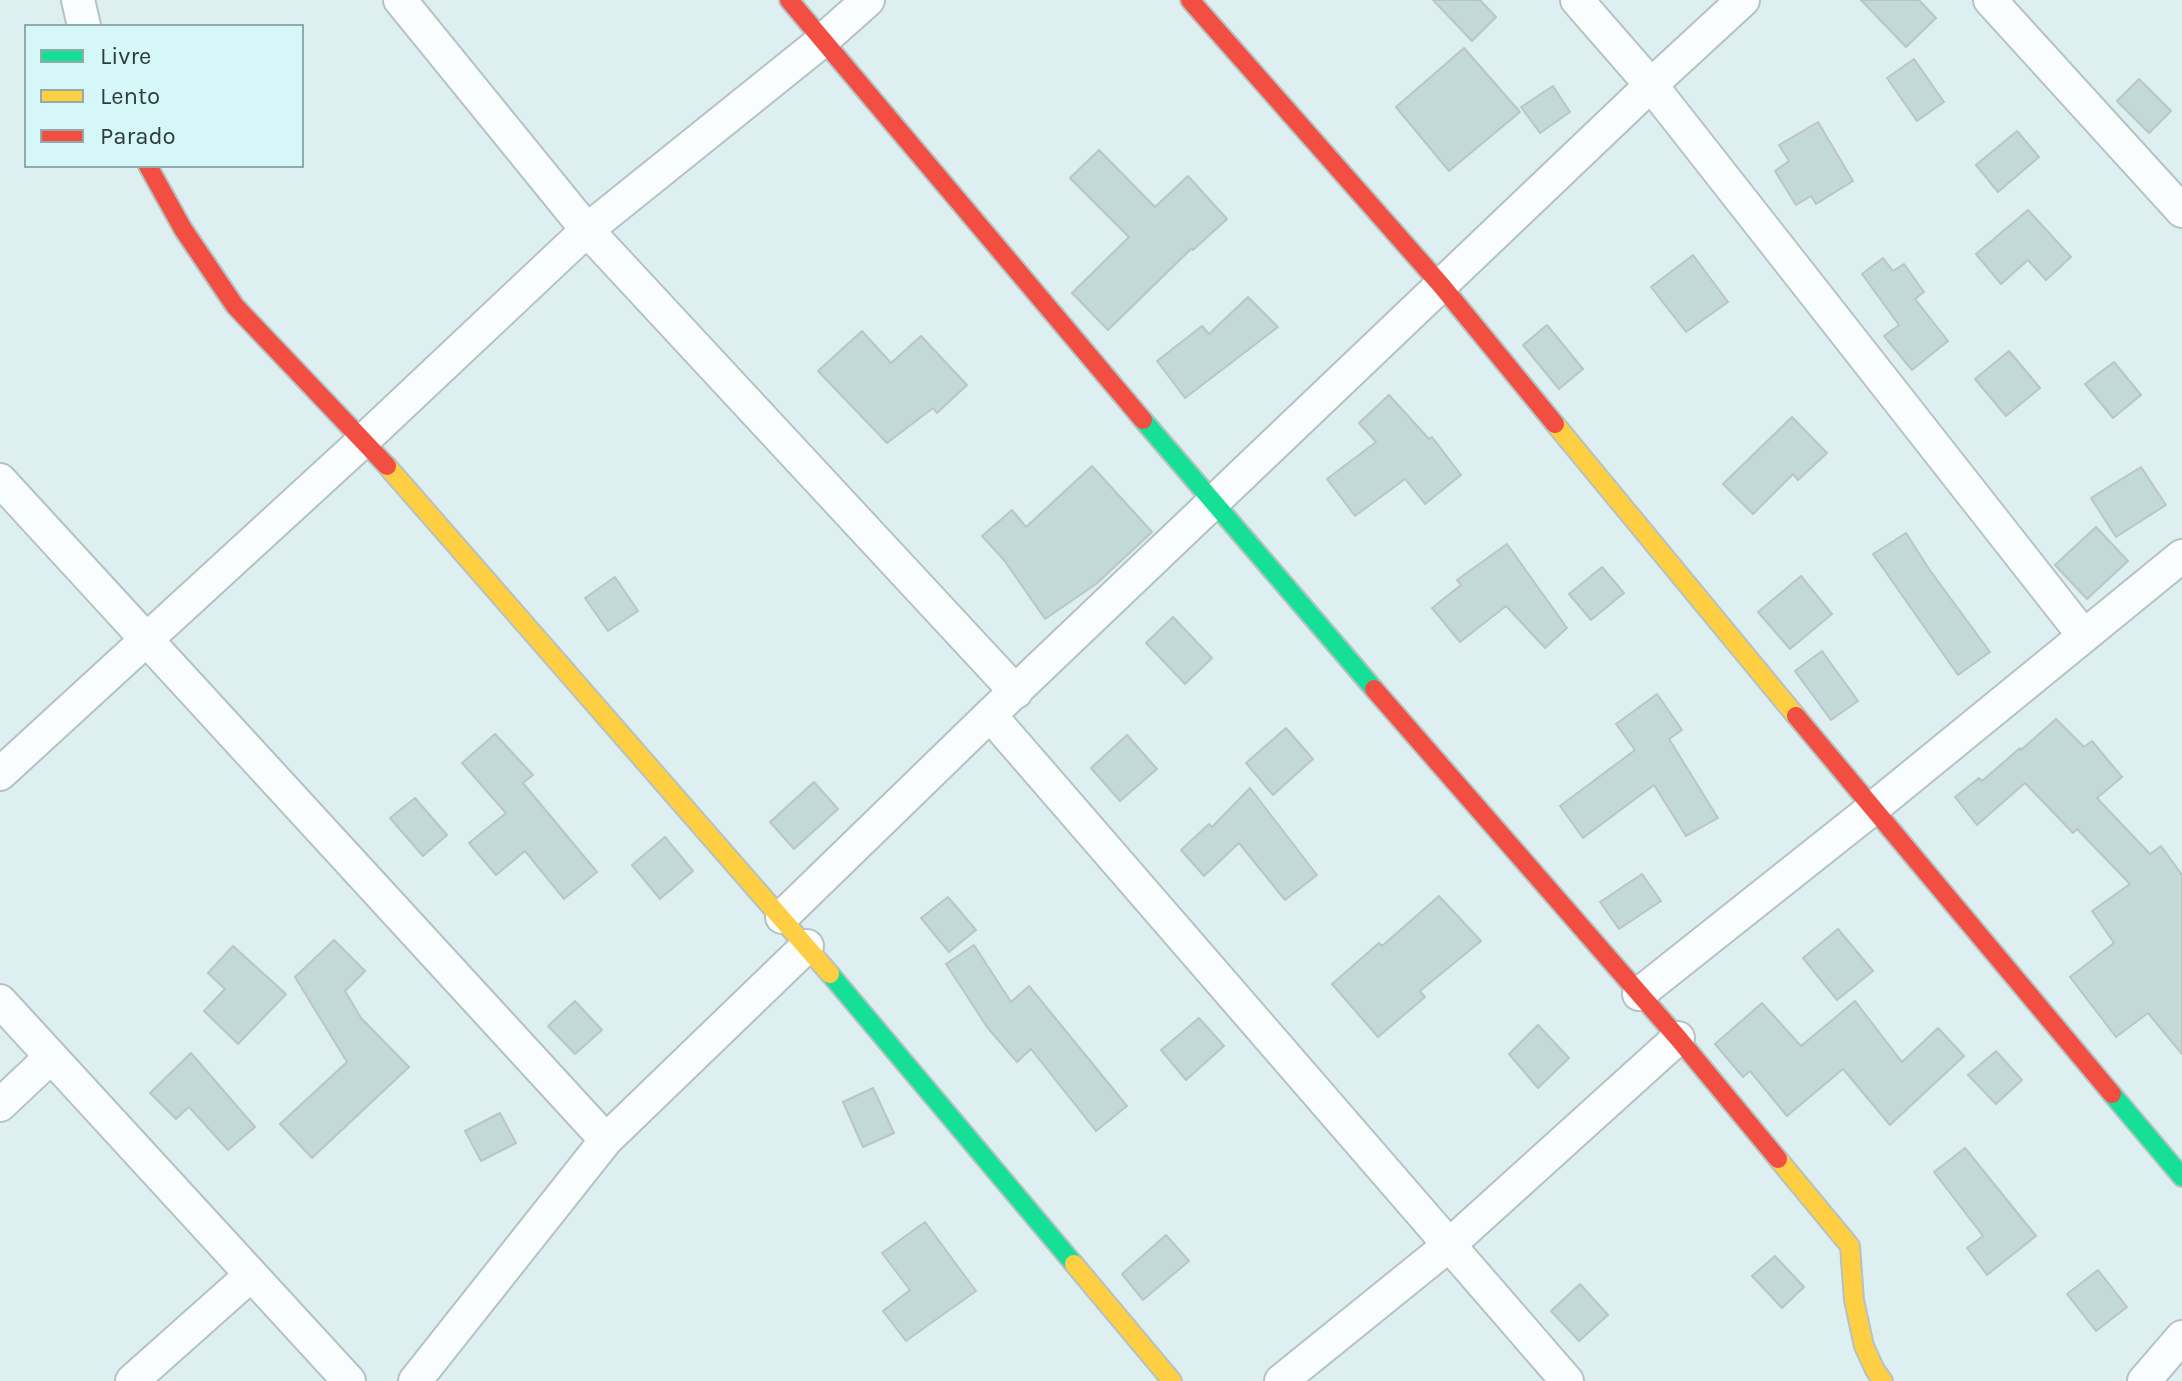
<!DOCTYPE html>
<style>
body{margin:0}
#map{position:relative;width:2182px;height:1381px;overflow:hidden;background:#ddeff0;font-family:Karla,sans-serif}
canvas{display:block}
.legend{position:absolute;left:24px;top:24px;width:280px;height:144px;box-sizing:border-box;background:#d5f7f8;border:2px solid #92acad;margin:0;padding:10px 14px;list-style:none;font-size:24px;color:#2e3b3c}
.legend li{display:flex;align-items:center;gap:16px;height:40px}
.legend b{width:40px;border:2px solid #92acad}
</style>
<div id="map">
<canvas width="2182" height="1381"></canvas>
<ul class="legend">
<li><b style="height:10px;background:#16e098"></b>Livre</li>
<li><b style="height:10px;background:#ffcf43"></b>Lento</li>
<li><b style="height:10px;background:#f24e42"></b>Parado</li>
</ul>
</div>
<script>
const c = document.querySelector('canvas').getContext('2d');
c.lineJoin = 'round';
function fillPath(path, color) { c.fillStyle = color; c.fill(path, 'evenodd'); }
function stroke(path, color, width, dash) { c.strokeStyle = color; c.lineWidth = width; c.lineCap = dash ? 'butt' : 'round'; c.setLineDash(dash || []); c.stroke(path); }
const building = new Path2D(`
 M 1433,0 L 1480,0 L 1496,17 L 1472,41 Z
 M 1861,0 L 1919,0 L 1936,18 L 1906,47 Z
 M 1464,48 L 1520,112 L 1449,171 L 1396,107 Z
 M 1914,59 L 1944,102 L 1917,121 L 1887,78 Z
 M 2139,79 L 2171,111 L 2149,133 L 2117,101 Z
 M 1553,86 L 1570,112 L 1540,133 L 1521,107 Z
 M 1818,122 L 1853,181 L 1816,204 L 1811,196 L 1796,205 L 1775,171 L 1789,161 L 1779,145 Z
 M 2017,131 L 2039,157 L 1998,192 L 1976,165 Z
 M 1099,150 L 1155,207 L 1188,176 L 1227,219 L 1193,250 L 1192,248 L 1108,330 L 1072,293 L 1129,237 L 1070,178 Z
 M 2028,210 L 2071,257 L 2046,280 L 2028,260 L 2001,284 L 1976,254 Z
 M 1693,255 L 1728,302 L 1686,332 L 1651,287 Z
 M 1883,258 L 1893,271 L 1904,264 L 1924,292 L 1915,299 L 1948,341 L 1912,370 L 1884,336 L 1899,325 L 1862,274 Z
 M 1248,297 L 1278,327 L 1185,398 L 1157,361 L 1202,326 L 1209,334 Z
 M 1547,325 L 1583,369 L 1559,389 L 1523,345 Z
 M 862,331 L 891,363 L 921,336 L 967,385 L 937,413 L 933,408 L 887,443 L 818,371 Z
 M 2009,351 L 2040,388 L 2006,416 L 1975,379 Z
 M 2114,362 L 2141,395 L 2113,418 L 2085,384 Z
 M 1389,395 L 1429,439 L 1432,437 L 1461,475 L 1425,504 L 1405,479 L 1355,516 L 1327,479 L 1376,442 L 1359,423 Z
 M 1792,417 L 1827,453 L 1798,480 L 1793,474 L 1753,514 L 1723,484 Z
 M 1092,466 L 1152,532 L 1096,584 L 1045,619 L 1004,560 L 982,536 L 1012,510 L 1026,527 Z
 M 2141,467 L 2166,505 L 2116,537 L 2091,498 Z
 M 2096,527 L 2128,561 L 2087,599 L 2055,565 Z
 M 1906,533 L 1929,569 L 1990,652 L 1958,675 L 1873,554 Z
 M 1507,544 L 1567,628 L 1545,648 L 1506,606 L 1460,642 L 1432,608 L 1461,585 L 1457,580 Z
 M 1602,567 L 1624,593 L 1591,620 L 1569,594 Z
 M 1801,576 L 1832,614 L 1790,649 L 1758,612 Z
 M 615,577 L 638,611 L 608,631 L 585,598 Z
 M 1173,617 L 1212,658 L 1185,684 L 1146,643 Z
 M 1822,651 L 1858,701 L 1831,720 L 1795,671 Z
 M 1657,694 L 1682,730 L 1669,739 L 1718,818 L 1686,836 L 1654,785 L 1583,838 L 1560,806 L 1635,750 L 1616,724 Z
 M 2056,719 L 2084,747 L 2092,741 L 2122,777 L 2097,798 L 2150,854 L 2161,846 L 2182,875 L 2182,1054 L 2148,1013 L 2116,1037 L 2070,977 L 2114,943 L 2092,911 L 2130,884 L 2077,829 L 2073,833 L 2025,783 L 1977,825 L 1955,797 L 1979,778 L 1982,781 L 2020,748 L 2021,750 Z
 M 1286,728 L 1313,759 L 1273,795 L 1246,763 Z
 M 495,734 L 533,775 L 523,783 L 597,872 L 564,899 L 525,851 L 496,875 L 469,843 L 506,813 L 462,763 Z
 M 1127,735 L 1157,769 L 1120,801 L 1091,768 Z
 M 814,782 L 838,809 L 794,849 L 770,822 Z
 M 1250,788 L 1317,875 L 1285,900 L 1239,843 L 1204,876 L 1181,850 L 1209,824 L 1212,827 Z
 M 415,798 L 447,835 L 423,856 L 390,818 Z
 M 665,837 L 693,871 L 660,899 L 632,865 Z
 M 1642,874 L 1661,901 L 1619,929 L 1600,902 Z
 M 1439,896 L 1481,941 L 1420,991 L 1425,997 L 1378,1037 L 1332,984 L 1379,943 L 1382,946 Z
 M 948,897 L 976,930 L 949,952 L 921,918 Z
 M 1838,929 L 1873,971 L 1837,1000 L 1803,958 Z
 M 334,940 L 365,971 L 345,991 L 361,1018 L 409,1067 L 312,1158 L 280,1124 L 347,1062 L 295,977 Z
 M 974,945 L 1011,1002 L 1029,986 L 1127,1106 L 1096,1131 L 1031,1049 L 1017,1062 L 987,1027 L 946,964 Z
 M 233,946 L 286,994 L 238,1044 L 204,1011 L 225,989 L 208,973 Z
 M 575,1001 L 602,1030 L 575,1054 L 548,1026 Z
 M 1855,1001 L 1902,1062 L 1938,1028 L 1964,1056 L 1890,1125 L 1843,1069 L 1787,1116 L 1750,1071 L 1743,1077 L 1715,1044 L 1762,1003 L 1801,1046 Z
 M 1199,1018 L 1224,1046 L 1186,1080 L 1161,1050 Z
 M 1538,1025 L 1569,1058 L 1538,1088 L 1509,1054 Z
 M 1996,1051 L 2022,1080 L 1996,1104 L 1968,1075 Z
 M 191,1053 L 255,1127 L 228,1150 L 189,1107 L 176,1119 L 150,1093 Z
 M 873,1088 L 894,1133 L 863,1147 L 843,1102 Z
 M 500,1113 L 516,1143 L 481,1161 L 465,1131 Z
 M 1965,1148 L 2036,1236 L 1987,1275 L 1967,1248 L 1983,1236 L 1934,1172 Z
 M 925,1222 L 976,1291 L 906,1341 L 883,1311 L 910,1290 L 882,1253 Z
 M 1166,1235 L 1189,1261 L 1143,1300 L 1122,1274 Z
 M 1775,1256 L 1804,1287 L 1782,1308 L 1752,1276 Z
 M 2098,1270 L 2127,1307 L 2096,1331 L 2067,1294 Z
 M 1580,1284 L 1608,1315 L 1579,1341 L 1551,1311 Z`);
const street = new Path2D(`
 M 78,0 L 84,26
 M 400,0 L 587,230 L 1016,692
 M 1577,0 L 1651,85 L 2084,636 L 1872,809 L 1639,994
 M 1990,0 L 2182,211
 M 0,480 L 606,1140
 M 2084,636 L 2182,556
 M 990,715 L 1567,1381
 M 0,774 L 364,440 L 587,230 L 822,41 L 868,0
 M 782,917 L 990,715 L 1651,85 L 1743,0
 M 0,1001 L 349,1381
 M 0,1105 L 51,1057
 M 132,1381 L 251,1275
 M 415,1381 L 606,1140 L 807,946
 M 1281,1381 L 1448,1246 L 1678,1038
 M 2144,1381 L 2182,1337`);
const fast = new Path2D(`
 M 1143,420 L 1374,689
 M 830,974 L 1074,1264
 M 2112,1094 L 2182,1177`);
const slow = new Path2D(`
 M 1555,424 L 1796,716
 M 387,466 L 830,974
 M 1778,1159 L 1850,1246 L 1854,1300 L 1864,1346 L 1875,1370 L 1883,1381
 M 1074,1264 L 1172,1381`);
const jam = new Path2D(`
 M 789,0 L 1143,420
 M 1190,0 L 1441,285 L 1555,424
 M 148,166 L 183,229 L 235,306 L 387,466
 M 1374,689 L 1678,1038 L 1778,1159
 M 1796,716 L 2112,1094`);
fillPath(building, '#c3d9d7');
stroke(building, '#b8c6c5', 2);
stroke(street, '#b4c2c3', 36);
stroke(fast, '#b4c2c3', 22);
stroke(slow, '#b4c2c3', 22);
stroke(jam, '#b4c2c3', 22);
stroke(street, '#fafdfd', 32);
stroke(fast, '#16e098', 18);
stroke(slow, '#ffcf43', 18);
stroke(jam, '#f24e42', 18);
</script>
